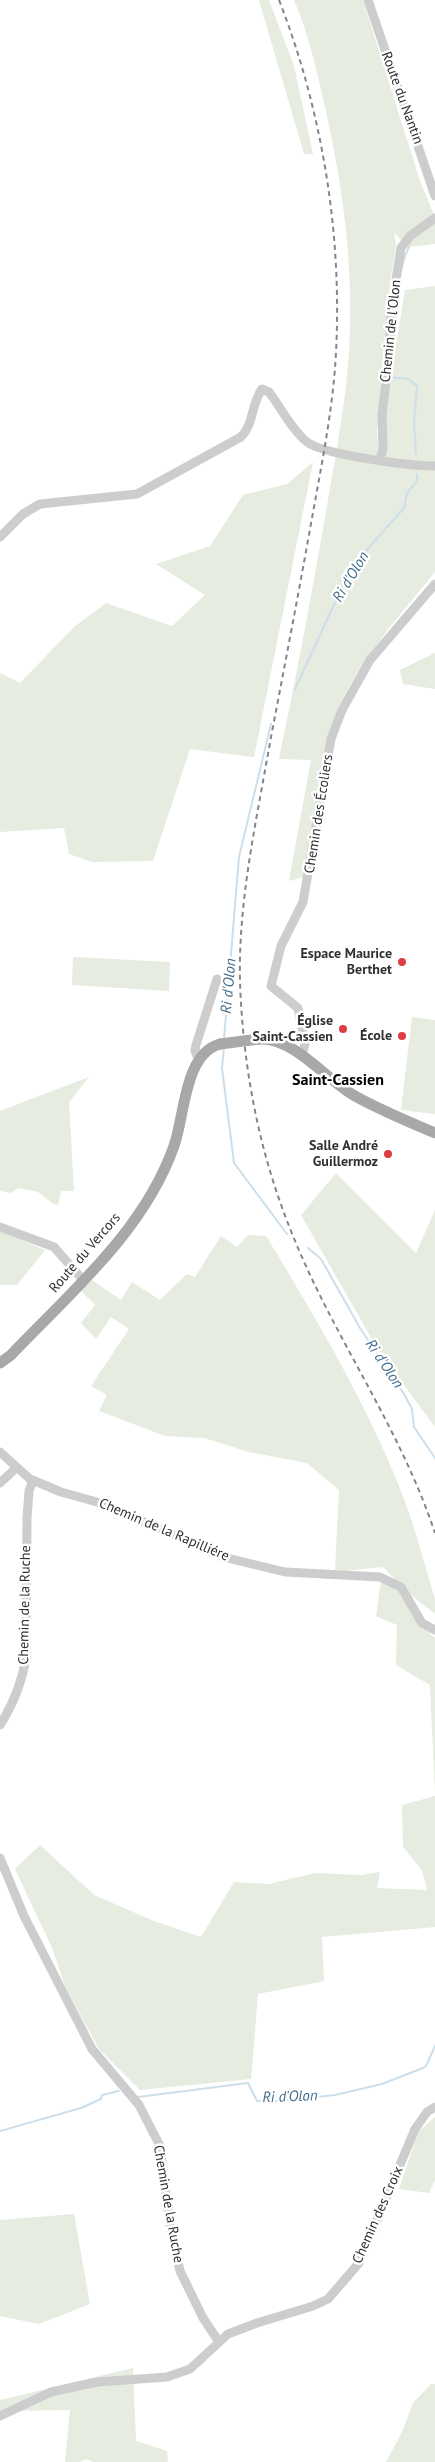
<!DOCTYPE html>
<meta charset="utf-8">
<style>
body{margin:0}
canvas{display:block;background:#fff}
</style>
<canvas width="435" height="2462"></canvas>
<script>
const c = document.querySelector('canvas').getContext('2d');
c.lineJoin = 'round';
function fillPath(path, color) { c.fillStyle = color; c.fill(path, 'evenodd'); }
function stroke(path, color, width, dash) { c.strokeStyle = color; c.lineWidth = width; c.lineCap = dash ? 'butt' : 'round'; c.setLineDash(dash || []); c.stroke(path); }
function label(font, color, halo, rows, align = 'center') {
  c.font = font + ' "PT Sans",sans-serif'; c.lineWidth = 5; c.setLineDash([]); c.textBaseline = 'middle'; c.strokeStyle = halo; c.fillStyle = color; for (const [text, x, y, turn = 0] of rows) {
    c.save(); c.translate(x, y); c.rotate((+turn || 0) * Math.PI / 180); c.textAlign = isNaN(turn) ? turn : align; if (halo) c.strokeText(text, 0, 0); c.fillText(text, 0, 0); c.restore();
  }
}
const green = new Path2D(`
 M 259,0 L 269,0 L 294,66 L 313,154 L 304,154 Z
 M 294,0 L 363,0 L 420,181 L 435,217 L 435,244 L 409,247 L 394,233 L 396,246 L 388,295 L 377,433 L 379,450 L 405,290 L 435,286 L 435,572 L 389,628 L 359,669 L 339,705 L 328,740 L 304,877 L 289,881 L 311,760 L 279,759 C 297,673 313,587 328,500 C 338,442 349,385 350,327 C 352,256 342,185 327,116 C 318,77 310,37 294,0 Z
 M 313,462 L 254,757 L 190,749 L 153,861 L 92,862 L 69,854 L 64,828 L 0,832 L 0,673 L 20,683 L 74,627 L 106,603 L 172,626 L 205,595 L 156,564 L 210,546 L 243,495 L 287,484 Z
 M 435,653 L 435,689 L 403,684 L 400,670 Z
 M 73,957 L 170,962 L 169,991 L 72,985 Z
 M 412,1017 L 435,1020 L 435,1114 L 401,1110 Z
 M 89,1077 L 69,1102 L 74,1191 L 61,1191 L 58,1205 L 53,1204 L 38,1192 L 18,1188 L 11,1193 L 0,1191 L 0,1111 Z
 M 336,1173 L 416,1253 L 435,1210 L 435,1427 L 377,1348 L 301,1215 Z
 M 0,1231 L 45,1250 L 17,1285 L 0,1285 Z
 M 248,1235 L 266,1236 C 315,1317 366,1402 401,1491 C 415,1526 424,1563 435,1599 L 435,1614 L 411,1595 L 383,1567 L 344,1571 L 335,1570 L 339,1490 L 307,1463 L 249,1452 L 204,1438 L 165,1436 L 99,1411 L 107,1395 L 91,1386 L 129,1329 L 111,1317 L 96,1339 L 81,1323 L 95,1305 L 80,1290 L 92,1280 L 121,1300 L 132,1282 L 160,1300 L 187,1274 L 195,1277 L 221,1236 L 237,1247 Z
 M 381,1581 L 398,1590 L 423,1628 L 435,1638 L 435,1793 L 430,1685 L 396,1665 L 397,1625 L 376,1616 Z
 M 435,1796 L 435,1927 L 322,1937 L 324,1981 L 258,1994 L 251,2079 L 140,2090 L 99,2049 L 65,1986 L 53,1950 L 15,1869 L 40,1845 L 94,1895 L 154,1921 L 201,1937 L 234,1882 L 269,1884 L 315,1873 L 361,1875 L 380,1872 L 377,1888 L 427,1890 L 422,1870 L 403,1847 L 402,1805 Z
 M 435,2117 L 435,2180 L 429,2193 L 399,2189 L 418,2132 Z
 M 74,2214 L 90,2304 L 39,2324 L 0,2316 L 0,2220 Z
 M 133,2368 L 136,2441 L 167,2451 L 168,2462 L 93,2462 L 86,2459 L 80,2462 L 65,2462 L 70,2410 L 0,2411 L 0,2400 Z
 M 431,2384 L 435,2384 L 435,2462 L 386,2462 L 402,2432 L 413,2403 Z`);
const stream = new Path2D(`
 M 393,348 C 398,316 394,277 409,247
 M 389,377 L 408,379 L 417,386 L 414,422 L 416,454
 M 295,689 L 345,581 L 364,553 L 404,508 L 407,493 L 417,481 L 417,474
 M 224,1039 L 239,857 L 271,724
 M 224,1047 L 222,1068 L 234,1163 L 287,1234
 M 308,1248 L 321,1259 L 360,1328 L 404,1394 L 412,1409 L 414,1427 L 435,1458
 M 138,2097 L 248,2083 L 257,2101 L 281,2101 L 335,2095 L 382,2084 L 423,2068 L 426,2066 L 435,2046
 M 0,2131 L 81,2108 L 101,2099 L 102,2095 L 119,2091`);
const minor = new Path2D(`
 M 368,0 L 435,196
 M 380,459 L 383,449 L 382,415 L 388,363 L 391,311 L 401,248 L 410,236 L 435,218
 M 0,537 L 23,514 L 40,504 L 137,494 L 241,437 C 254,424 251,404 262,389 L 269,392 C 281,408 292,430 307,442 C 324,455 411,466 435,466
 M 302,1055 L 305,1044 L 298,1008 L 271,986 L 281,946 L 303,902 L 331,739 L 342,710 L 370,660 L 435,584
 M 198,1058 L 195,1051 L 196,1045 L 217,979
 M 0,1227 L 54,1247 L 83,1280
 M 0,1452 L 30,1479 L 61,1492 L 104,1504 L 223,1557 L 285,1572 L 380,1577 L 401,1587 L 422,1623 L 435,1630
 M 0,1483 L 16,1468
 M 0,1725 C 14,1703 22,1683 26,1657 L 27,1518 L 29,1491 L 33,1480
 M 0,1858 L 24,1916 L 92,2049 L 139,2105 L 160,2146 L 170,2225 L 180,2271 L 203,2318 L 219,2342
 M 0,2416 L 51,2392 L 97,2382 L 167,2377 L 190,2369 L 228,2334 L 257,2323 L 313,2306 L 328,2299 L 359,2263 L 415,2129 L 427,2112 L 435,2107`);
const major = new Path2D(`
 M 259,1039 C 294,1037 325,1079 355,1096 C 380,1110 409,1122 435,1133
 M 0,1363 L 11,1355 C 71,1292 144,1231 174,1146 C 185,1115 184,1054 220,1044`);
const rail = new Path2D(`
 M 279,0 C 324,115 344,245 335,368 C 331,418 321,468 312,518 C 299,591 285,664 271,737 C 257,818 238,900 240,982 C 243,1068 259,1152 291,1231 C 332,1335 399,1425 435,1533`);
const majorBridge = new Path2D(`
 M 220,1044 L 259,1039`);
const markers = [
 [402,962,5,"#dd3d43"],
 [343,1029,5,"#dd3d43"],
 [402,1036,5,"#dd3d43"],
 [388,1154,5,"#dd3d43"]
];
const streetNames = [
 ["Route du Nantin",402,98,70],
 ["Chemin de l'Olon",391,331,-84],
 ["Chemin des Écoliers",319,814,-81],
 ["Route du Vercors",85,1253,-49],
 ["Chemin de la Rapilliére",164,1530,23],
 ["Chemin de la Ruche",25,1605,-89],
 ["Chemin de la Ruche",168,2204,80],
 ["Chemin des Croix",378,2215,-66]
];
const poiNames = [
 ["Espace Maurice",392,954],
 ["Berthet",392,970],
 ["Église",333,1021],
 ["Saint-Cassien",333,1037],
 ["École",392,1036],
 ["Salle André",378,1146],
 ["Guillermoz",378,1162]
];
const waterNames = [
 ["Ri d'Olon",351,577,-59],
 ["Ri d'Olon",229,986,-85],
 ["Ri d'Olon",384,1364,56],
 ["Ri d'Olon",290,2097,-2]
];
const quarterNames = [
 ["Saint-Cassien",338,1080]
];
fillPath(green, '#e6ecdf');
stroke(stream, '#cddeeb', 2);
stroke(minor, '#cdcdcd', 9);
stroke(major, '#a8a8a8', 11);
stroke(rail, '#858585', 2, [5, 4]);
stroke(majorBridge, '#a8a8a8', 11);
for (const [x, y, r, color] of markers) { const dot = new Path2D(); dot.arc(x, y, r, 0, 2 * Math.PI); c.fillStyle = color; c.fill(dot); stroke(dot, '#fff', 2); }
label('14px', '#303030', '#fff', streetNames);
label('bold 14px', '#303030', '#fff', poiNames, 'right');
label('italic 15px', '#426e8f', '#fff', waterNames);
label('bold 16px', '#000', '#fff', quarterNames);
</script>
